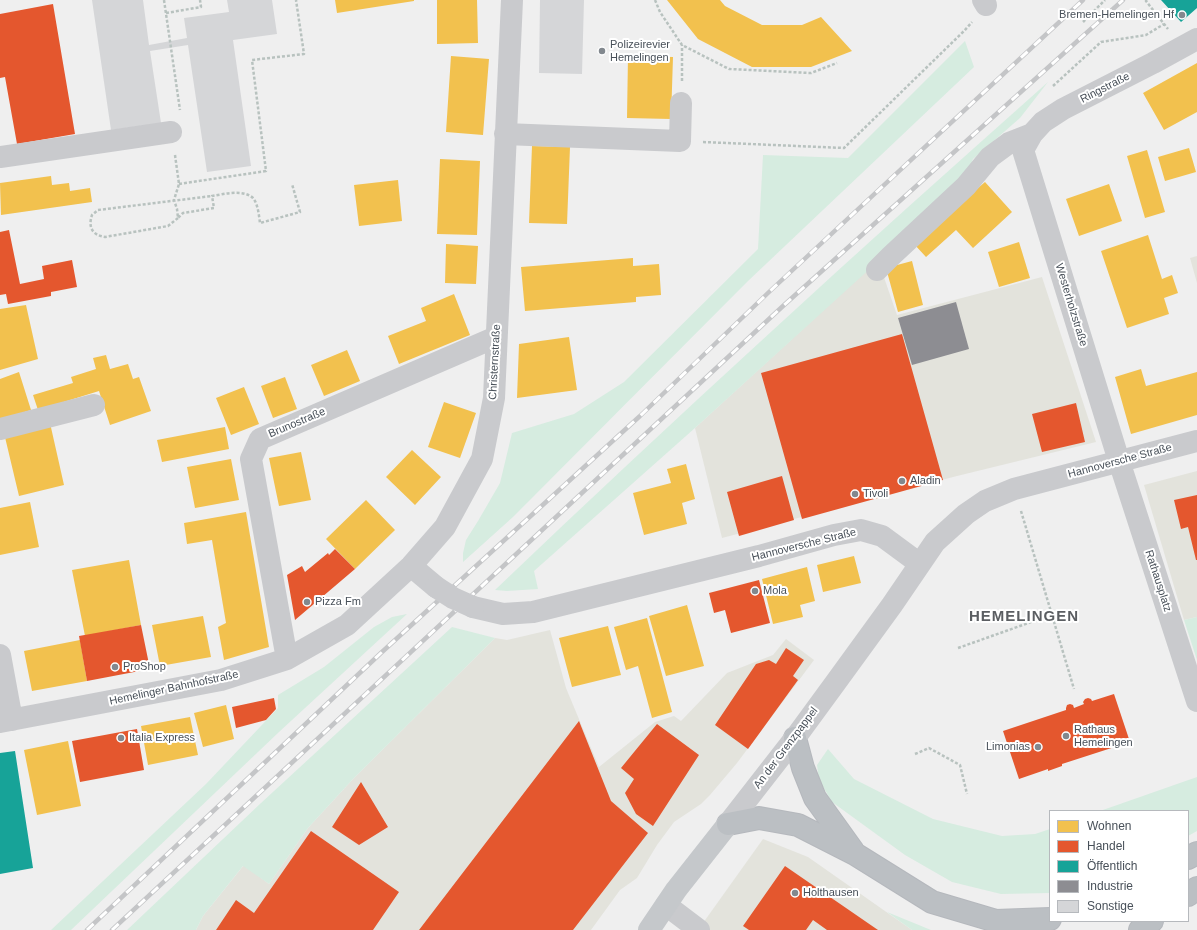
<!DOCTYPE html>
<meta charset="utf-8">
<style>
body{margin:0}
#map{position:relative;width:1197px;height:930px;overflow:hidden;background:#efefef;font-family:Helvetica,sans-serif}
canvas{display:block}
.legend{position:absolute;left:1049px;top:810px;width:140px;height:112px;box-sizing:border-box;background:#fff;border:1px solid #b6b9bd;margin:0;padding:5px 7px;list-style:none;font-size:12px;color:#485059}
.legend li{display:flex;align-items:center;gap:8px;height:20px}
.legend b{width:20px;border:1px solid #b6b9bd}
</style>
<div id="map">
<canvas width="1197" height="930"></canvas>
<ul class="legend">
<li><b style="height:11px;background:#f2c14e"></b>Wohnen</li>
<li><b style="height:11px;background:#e4572e"></b>Handel</li>
<li><b style="height:11px;background:#17a398"></b>Öffentlich</li>
<li><b style="height:11px;background:#8d8d92"></b>Industrie</li>
<li><b style="height:11px;background:#d5d6d8"></b>Sonstige</li>
</ul>
</div>
<script>
const c = document.querySelector('canvas').getContext('2d');
c.lineJoin = 'round';
function fillPath(path, color) { c.fillStyle = color; c.fill(path, 'evenodd'); }
function stroke(path, color, width, dash) { c.strokeStyle = color; c.lineWidth = width; c.lineCap = dash ? 'butt' : 'round'; c.setLineDash(dash || []); c.stroke(path); }
function label(font, color, halo, rows, align = 'center') {
  c.font = font + ' Helvetica,sans-serif'; c.lineWidth = 4; c.setLineDash([]); c.textBaseline = 'middle'; c.strokeStyle = halo; c.fillStyle = color; for (const [text, x, y, turn = 0] of rows) {
    c.save(); c.translate(x, y); c.rotate((+turn || 0) * Math.PI / 180); c.textAlign = isNaN(turn) ? turn : align; if (halo) c.strokeText(text, 0, 0); c.fillText(text, 0, 0); c.restore();
  }
}
const commercial = new Path2D(`
 M 1197,256 L 1197,283 L 1190,258 Z
 M 878,260 L 897,315 L 1042,277 L 1096,442 L 957,476 L 722,538 L 695,428 Z
 M 1197,471 L 1197,617 L 1184,620 L 1144,485 Z
 M 550,630 L 566,688 L 599,767 L 655,722 L 674,716 L 681,721 L 727,673 L 773,655 L 786,639 L 814,660 L 737,763 L 710,795 L 701,804 L 674,822 L 657,845 L 637,878 L 620,890 L 591,930 L 196,930 L 203,916 L 244,865 L 269,884 L 308,828 L 353,779 L 495,638 L 507,640 Z
 M 763,839 L 808,857 L 912,930 L 698,930 Z`);
const green = new Path2D(`
 M 965,41 L 974,67 L 748,281 L 513,517 L 463,562 L 463,553 L 466,540 L 478,521 L 500,483 L 512,433 L 574,414 L 624,382 L 758,249 L 763,155 L 848,158 Z
 M 1048,82 L 1020,118 L 973,159 L 963,184 L 695,428 L 534,571 L 538,589 L 507,591 L 495,590 C 676,417 861,248 1048,82 Z
 M 407,614 L 279,732 L 71,930 L 51,930 L 206,784 L 278,708 L 278,695 L 324,667 L 374,627 L 392,617 Z
 M 1197,617 L 1197,660 L 1184,620 Z
 M 452,627 L 495,638 L 353,779 L 308,828 L 269,884 L 243,866 L 203,916 L 196,930 L 127,930 L 261,803 Z
 M 828,749 L 854,779 L 933,819 L 1002,836 L 1035,834 L 1050,829 L 1050,893 L 1001,894 L 952,882 L 905,855 L 832,802 L 819,780 L 817,765 Z
 M 1197,777 L 1197,831 L 1188,836 L 1188,811 L 1100,811 Z
 M 887,912 L 931,930 L 912,930 Z`);
const homes = new Path2D(`
 M 335,0 L 414,0 L 414,1 L 337,13 Z
 M 437,0 L 477,0 L 478,43 L 437,44 Z
 M 667,0 L 720,0 L 725,6 L 762,25 L 802,25 L 821,17 L 852,51 L 811,67 L 752,67 L 698,39 Z
 M 451,56 L 489,59 L 483,135 L 446,132 Z
 M 628,56 L 673,57 L 671,119 L 627,118 Z
 M 1197,63 L 1197,112 L 1164,130 L 1143,93 Z
 M 532,146 L 570,147 L 567,224 L 529,223 Z
 M 1189,148 L 1196,172 L 1165,181 L 1158,157 Z
 M 1147,150 L 1165,212 L 1145,218 L 1127,156 Z
 M 440,159 L 480,161 L 477,235 L 437,234 Z
 M 51,176 L 52,185 L 69,183 L 70,191 L 90,188 L 92,202 L 1,215 L 0,183 Z
 M 398,180 L 402,221 L 359,226 L 354,185 Z
 M 985,182 L 1012,212 L 973,248 L 956,230 L 926,257 L 914,244 Z
 M 1109,184 L 1122,221 L 1079,236 L 1066,199 Z
 M 1148,235 L 1162,279 L 1172,275 L 1178,293 L 1164,298 L 1169,314 L 1127,328 L 1101,251 Z
 M 1019,242 L 1030,278 L 999,287 L 988,252 Z
 M 446,244 L 478,246 L 476,284 L 445,283 Z
 M 633,258 L 633,266 L 659,264 L 661,295 L 636,297 L 636,302 L 525,311 L 521,267 Z
 M 912,261 L 923,305 L 898,312 L 886,268 Z
 M 454,294 L 470,335 L 399,364 L 388,336 L 426,321 L 421,308 Z
 M 26,305 L 38,359 L 0,370 L 0,309 Z
 M 569,337 L 577,390 L 517,398 L 519,344 Z
 M 347,350 L 360,381 L 324,396 L 311,365 Z
 M 106,355 L 110,369 L 128,364 L 133,379 L 139,377 L 151,411 L 110,425 L 99,391 L 38,410 L 33,395 L 73,383 L 71,377 L 96,369 L 93,358 Z
 M 1141,369 L 1146,386 L 1197,372 L 1197,415 L 1131,434 L 1115,377 Z
 M 19,372 L 31,410 L 0,420 L 0,379 Z
 M 285,377 L 297,409 L 273,418 L 261,386 Z
 M 244,387 L 259,424 L 231,435 L 216,398 Z
 M 444,402 L 476,413 L 460,458 L 428,447 Z
 M 50,423 L 64,485 L 19,496 L 4,433 Z
 M 225,427 L 229,449 L 162,462 L 157,440 Z
 M 412,450 L 441,477 L 415,505 L 386,477 Z
 M 301,452 L 311,500 L 279,506 L 269,458 Z
 M 231,459 L 239,500 L 195,508 L 187,467 Z
 M 686,464 L 695,499 L 682,503 L 687,524 L 644,535 L 633,493 L 671,483 L 667,469 Z
 M 366,500 L 395,530 L 355,569 L 326,539 Z
 M 30,502 L 39,547 L 0,555 L 0,508 Z
 M 246,512 L 269,647 L 224,660 L 218,627 L 226,623 L 212,540 L 187,544 L 184,523 Z
 M 854,556 L 861,583 L 823,592 L 817,565 Z
 M 129,560 L 141,625 L 85,636 L 72,570 Z
 M 807,567 L 815,601 L 800,605 L 803,617 L 773,624 L 762,579 Z
 M 687,605 L 704,666 L 666,676 L 649,616 Z
 M 203,616 L 211,657 L 160,666 L 152,625 Z
 M 647,618 L 672,712 L 652,718 L 638,666 L 626,670 L 614,627 Z
 M 608,626 L 621,675 L 572,687 L 559,638 Z
 M 80,640 L 87,681 L 32,691 L 24,651 Z
 M 226,705 L 234,739 L 203,747 L 194,713 Z
 M 190,717 L 198,755 L 148,765 L 141,726 Z
 M 68,741 L 81,806 L 37,815 L 24,750 Z`);
const shops = new Path2D(`
 M 53,4 L 75,134 L 17,144 L 5,77 L 0,78 L 0,14 Z
 M 9,230 L 20,284 L 44,279 L 42,266 L 72,260 L 77,287 L 51,292 L 51,296 L 8,304 L 6,294 L 0,295 L 0,232 Z
 M 902,334 L 943,480 L 802,519 L 761,373 Z
 M 1076,403 L 1085,442 L 1042,452 L 1032,414 Z
 M 782,476 L 794,520 L 739,536 L 727,492 Z
 M 1197,495 L 1197,560 L 1196,560 L 1188,527 L 1181,529 L 1174,500 Z
 M 335,549 L 355,569 L 295,620 L 287,575 L 302,566 L 305,572 L 328,553 L 329,555 Z
 M 759,580 L 770,623 L 731,633 L 725,610 L 714,613 L 709,593 Z
 M 141,625 L 150,669 L 87,681 L 79,636 Z
 M 786,648 L 804,660 L 793,676 L 798,680 L 748,749 L 715,725 L 756,664 L 769,660 L 776,664 Z
 M 1114,694 L 1130,742 L 1062,764 L 1062,766 L 1048,771 L 1048,769 L 1019,779 L 1003,731 L 1066,710 L 1066,708 L 1067,705 L 1070,704 L 1073,705 L 1074,708 L 1084,704 L 1083,702 L 1085,699 L 1088,698 L 1091,699 L 1092,701 Z
 M 274,698 L 276,709 L 266,720 L 236,728 L 232,707 Z
 M 579,721 L 611,801 L 648,833 L 573,930 L 419,930 Z
 M 657,724 L 699,755 L 653,826 L 636,814 L 625,793 L 634,779 L 621,768 Z
 M 137,729 L 144,770 L 80,782 L 72,741 Z
 M 361,782 L 388,827 L 359,845 L 332,827 Z
 M 311,831 L 399,892 L 373,930 L 216,930 L 236,900 L 254,913 Z
 M 785,866 L 878,930 L 827,930 L 813,920 L 806,930 L 749,930 L 743,926 Z`);
const public = new Path2D(`
 M 1161,0 L 1197,0 L 1197,8 L 1181,22 Z
 M 15,751 L 33,868 L 0,874 L 0,753 Z`);
const industry = new Path2D(`
 M 956,302 L 969,349 L 912,365 L 898,318 Z`);
const building = new Path2D(`
 M 92,0 L 143,0 L 149,45 L 187,38 L 184,18 L 229,12 L 227,0 L 272,0 L 277,34 L 233,40 L 251,166 L 207,172 L 188,45 L 150,51 L 161,123 L 111,130 Z
 M 540,0 L 584,0 L 582,74 L 539,73 Z`);
const path = new Path2D(`
 M 164,0 L 180,110
 M 655,0 L 660,12 L 682,45 L 729,69 L 811,73 L 837,63
 M 1147,0 L 1146,1 L 1168,29
 M 166,13 L 201,7 L 200,0
 M 1083,22 L 1105,0
 M 682,81 L 682,45
 M 1053,86 L 1101,42 L 1146,35 L 1164,24
 M 703,142 L 844,148 L 964,31 L 972,22
 M 175,155 L 179,184 L 174,200 L 177,209 L 178,218 L 183,213 L 214,208 L 212,196 C 224,194 243,189 253,198 C 258,204 259,216 260,223 L 300,212 L 292,184
 M 179,184 L 266,171 L 252,60 L 304,54 L 296,0
 M 178,218 L 168,226 L 105,237 C 92,235 88,227 92,215 L 98,210 L 212,196
 M 1021,511 L 1074,689
 M 958,648 L 1051,615
 M 915,754 L 929,748 L 960,765 L 967,794`);
const minor = new Path2D(`
 M 983,0 L 986,5
 M 1197,39 L 1153,63 L 1063,109 L 1043,122 L 1032,134 L 1023,150 L 1119,461 L 1197,701
 M 505,134 L 680,141 L 681,103
 M 0,157 L 171,132
 M 877,270 L 891,256 L 966,186 L 990,157 L 1009,143 L 1032,134
 M 0,429 L 94,405
 M 411,566 L 436,587
 M 473,607 L 503,614 L 533,612 L 759,556 L 834,535 L 861,530 L 882,536 L 920,564
 M 0,655 L 12,720
 M 287,659 L 251,459 L 260,439 L 496,337
 M 0,722 L 221,680 L 287,659 L 347,625 L 411,566 L 445,527 L 482,459 L 494,398 L 512,0
 M 728,824 L 795,738 L 836,682 L 892,605 L 935,542 L 966,514 L 985,501 L 1014,489 L 1197,441
 M 666,905 L 699,930`);
const major = new Path2D(`
 M 649,930 L 676,890 L 728,824`);
const highway = new Path2D(`
 M 795,738 L 803,768 L 815,798 L 853,851
 M 728,824 L 759,818 L 798,825 L 855,854 L 932,902 L 996,921 L 1050,919
 M 1188,858 L 1197,853
 M 1188,895 L 1197,888
 M 1140,930 L 1152,921`);
const rail = new Path2D(`
 M 87,930 L 382,652 L 640,416 L 769,292 L 1083,0
 M 112,930 L 783,306 L 1123,0`);
const minorBridge = new Path2D(`
 M 436,587 L 453,598 L 473,607`);
const markers = [
 [1182,15,4,"#82888e"],
 [602,51,4,"#82888e"],
 [902,481,4,"#82888e"],
 [855,494,4,"#82888e"],
 [755,591,4,"#82888e"],
 [307,602,4,"#82888e"],
 [115,667,4,"#82888e"],
 [1066,736,4,"#82888e"],
 [121,738,4,"#82888e"],
 [1038,747,4,"#82888e"],
 [795,893,4,"#82888e"]
];
const poiNames = [
 ["Bremen-Hemelingen Hf",1174,15,"right"],
 ["Polizeirevier",610,45],
 ["Hemelingen",610,58],
 ["Aladin",910,481],
 ["Tivoli",863,494],
 ["Mola",763,591],
 ["Pizza Fm",315,602],
 ["ProShop",123,667],
 ["Rathaus",1074,730],
 ["Hemelingen",1074,743],
 ["Italia Express",129,738],
 ["Limonias",1030,747,"right"],
 ["Holthausen",803,893]
];
const streetNames = [
 ["Ringstraße",1105,88,-27],
 ["Westerholzstraße",1071,305,73],
 ["Christernstraße",495,362,-87],
 ["Brunostraße",297,423,-23],
 ["Hannoversche Straße",1120,461,-15],
 ["Hannoversche Straße",804,545,-14],
 ["Rathausplatz",1158,581,72],
 ["Hemelinger Bahnhofstraße",174,688,-12],
 ["An der Grenzpappel",786,748,-53]
];
const districtNames = [
 ["HEMELINGEN",1024,617]
];
fillPath(commercial, '#e3e3dc');
fillPath(green, '#d6ece0');
fillPath(homes, '#f2c14e');
fillPath(shops, '#e4572e');
fillPath(public, '#17a398');
fillPath(industry, '#8d8d92');
fillPath(building, '#d5d6d8');
stroke(highway, '#b5b8bd', 24);
stroke(path, '#b8c2bf', 2.5, [3, 2]);
stroke(minor, '#c9cacd', 22);
stroke(major, '#c5c8cb', 22);
stroke(highway, '#bbbfc3', 22);
stroke(rail, '#c4c5c7', 4.5);
stroke(rail, '#fff', 3, [9]);
stroke(minorBridge, '#c9cacd', 22);
for (const [x, y, r, color] of markers) { const dot = new Path2D(); dot.arc(x, y, r, 0, 2 * Math.PI); c.fillStyle = color; c.fill(dot); stroke(dot, '#fff', 1.5); }
label('11px', '#485059', '#fff', poiNames, 'left');
label('11px', '#485059', '#fff', streetNames);
c.letterSpacing = '1px';
label('bold 15px', '#5b5e62', '#fff', districtNames);
c.letterSpacing = '0px';
</script>
